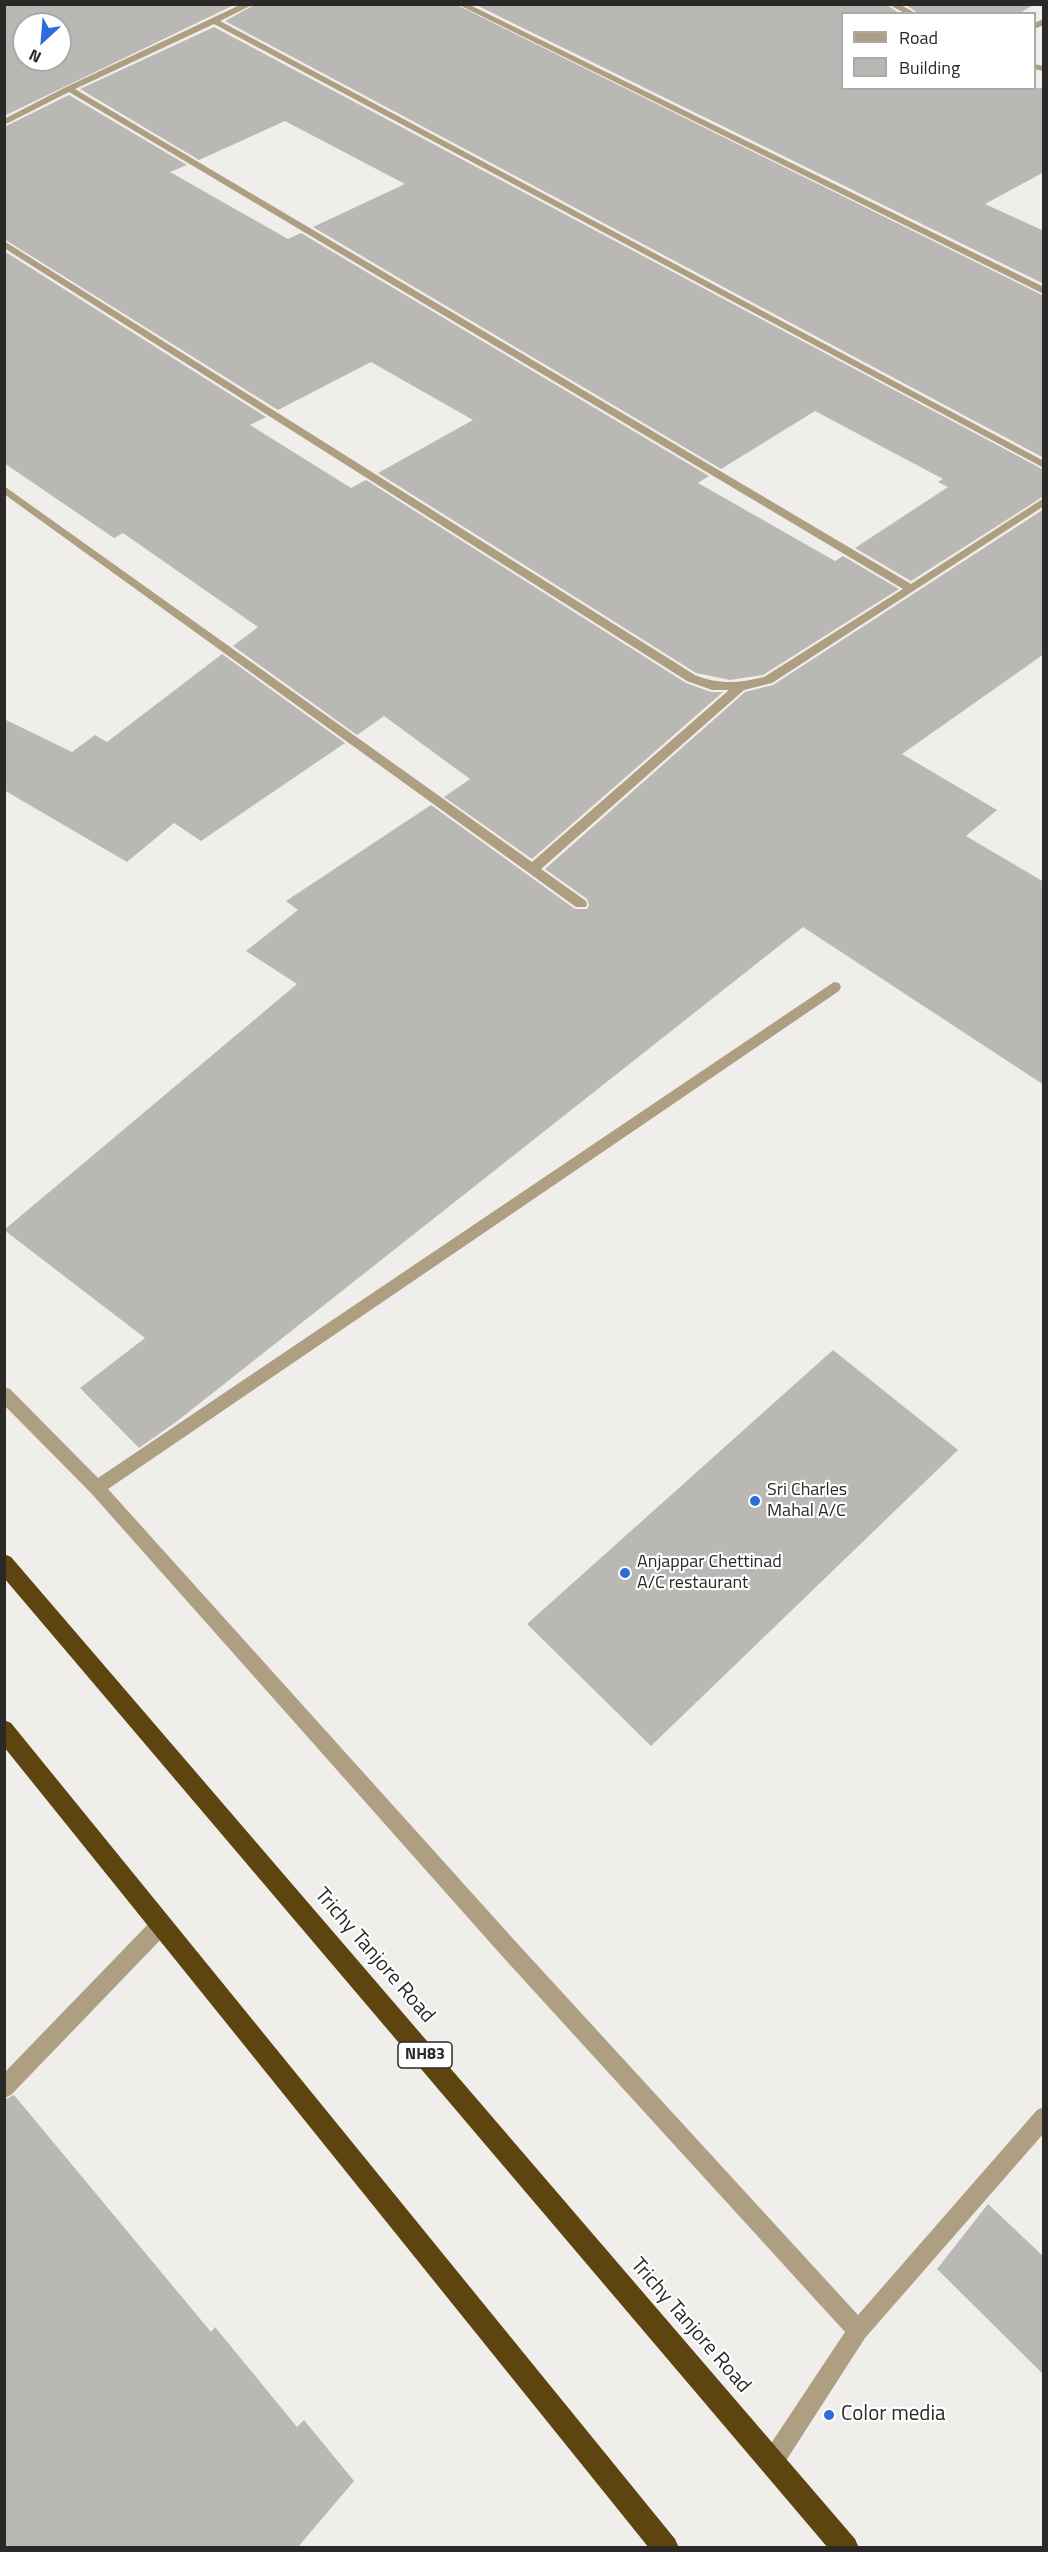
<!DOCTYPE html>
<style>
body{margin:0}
#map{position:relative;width:1048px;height:2552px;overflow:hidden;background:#f0eeea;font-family:"Titillium Web",sans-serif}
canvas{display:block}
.frame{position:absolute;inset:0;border:6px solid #2a2927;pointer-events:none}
.legend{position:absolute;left:841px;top:12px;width:195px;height:78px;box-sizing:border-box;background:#fff;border:2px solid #aaa9a9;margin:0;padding:8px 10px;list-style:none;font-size:18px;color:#2a2927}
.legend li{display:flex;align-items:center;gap:12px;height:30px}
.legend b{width:30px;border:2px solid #aaa9a9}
.north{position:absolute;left:12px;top:12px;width:60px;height:60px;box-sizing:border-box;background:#fff;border:2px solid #aaa9a9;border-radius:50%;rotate:206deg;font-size:16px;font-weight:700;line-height:24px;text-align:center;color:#2a2927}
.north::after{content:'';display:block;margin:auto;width:21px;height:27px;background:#2d6cd9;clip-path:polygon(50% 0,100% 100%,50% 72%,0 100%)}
</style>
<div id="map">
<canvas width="1048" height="2552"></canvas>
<div class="frame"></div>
<ul class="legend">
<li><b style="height:8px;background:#ae9e82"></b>Road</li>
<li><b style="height:16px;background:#bab8b4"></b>Building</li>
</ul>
<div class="north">N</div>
</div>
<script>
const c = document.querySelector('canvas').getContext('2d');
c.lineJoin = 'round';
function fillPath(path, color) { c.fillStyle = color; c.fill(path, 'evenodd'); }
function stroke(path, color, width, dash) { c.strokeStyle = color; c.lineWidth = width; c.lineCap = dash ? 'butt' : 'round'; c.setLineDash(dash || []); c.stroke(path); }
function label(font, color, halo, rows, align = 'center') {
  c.font = font + ' "Titillium Web",sans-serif'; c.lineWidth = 4.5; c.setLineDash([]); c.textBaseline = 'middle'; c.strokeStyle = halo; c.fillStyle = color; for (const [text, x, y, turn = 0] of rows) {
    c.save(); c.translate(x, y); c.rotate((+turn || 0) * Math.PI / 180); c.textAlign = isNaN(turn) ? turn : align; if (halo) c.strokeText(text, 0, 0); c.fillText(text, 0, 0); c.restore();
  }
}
const building = new Path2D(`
 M 4,4 L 236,4 L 4,116 ZM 24,24 L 60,24 L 60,60 L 24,60 Z
 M 256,4 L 455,4 L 1044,296 L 1044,458 L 225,21 Z
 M 474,4 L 886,4 L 900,14 L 843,14 L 843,88 L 1044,88 L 1044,172 L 985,204 L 1044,231 L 1044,284 Z
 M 905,4 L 1035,4 L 1018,14 L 919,14 Z
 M 214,27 L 1044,470 L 1044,496 L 911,581 L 855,548 L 948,487 L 938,482 L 943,479 L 815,411 L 721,469 L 313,227 L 405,184 L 285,121 L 199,160 L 80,89 Z
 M 69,95 L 187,165 L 170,172 L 288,239 L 301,233 L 709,476 L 698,483 L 835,561 L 843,556 L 899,589 L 763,675 L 730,680 L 696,673 L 378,473 L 473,420 L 371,362 L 278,410 L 4,239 L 4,127 Z
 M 4,251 L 266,417 L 250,425 L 351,488 L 366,480 L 686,683 L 711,692 L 723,692 L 532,859 L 444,797 L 470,779 L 384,716 L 357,735 L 233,646 L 258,627 L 123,533 L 114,538 L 4,463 Z
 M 1044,509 L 1044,654 L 902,754 L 997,810 L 966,836 L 1044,882 L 1044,1085 L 803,927 L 176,1422 L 139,1448 L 80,1388 L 145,1338 L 4,1230 L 297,984 L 246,951 L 298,910 L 286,901 L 431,805 L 575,909 L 587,909 L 589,905 L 587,899 L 545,869 L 745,692 L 773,685 Z
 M 222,654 L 345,743 L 201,841 L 174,823 L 127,862 L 4,790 L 4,719 L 72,752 L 95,735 L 107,742 Z
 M 833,1350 L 958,1450 L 651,1746 L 527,1624 Z
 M 14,2095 L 211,2332 L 215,2327 L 297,2427 L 304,2420 L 354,2481 L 298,2547 L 4,2547 L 4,2100 Z
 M 988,2204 L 1044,2257 L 1044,2375 L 937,2269 Z`);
const minor = new Path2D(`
 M 242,4 L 254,4 L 220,21 L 1044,461 L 1044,468 L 214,24 L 75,89 L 911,584 L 1044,498 L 1044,506 L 772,683 L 744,690 L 541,869 L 586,901 L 587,904 L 586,907 L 576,907 L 4,494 L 4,486 L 532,862 L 729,690 L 712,690 L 687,681 L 4,248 L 4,241 L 695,675 C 720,685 739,683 764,677 L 903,589 L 69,92 L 4,125 L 4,119 L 66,87 Z
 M 457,4 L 468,4 L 1044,287 L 1044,294 Z
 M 888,4 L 899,4 L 917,14 L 906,14 Z
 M 1044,19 L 1044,25 L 1034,29 L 1034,23 Z
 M 1034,64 L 1044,66 L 1044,71 L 1034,69 Z
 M 834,982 L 839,983 L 841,987 L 839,991 L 108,1489 L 516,1942 L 858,2315 L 1037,2110 L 1044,2107 L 1044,2133 L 865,2338 L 780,2470 L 772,2473 L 764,2470 L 761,2462 L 764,2454 L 845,2332 L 502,1956 L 91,1493 L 4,1405 L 4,1387 L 10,1389 L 98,1478 Z
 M 161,1916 L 168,1918 L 170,1925 L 168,1932 L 11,2095 L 4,2098 L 4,2073 L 154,1918 Z`);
const highway = new Path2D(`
 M 4,1554 L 11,1557 L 855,2539 L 859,2548 L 828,2548 L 4,1578 Z
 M 4,1720 L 11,1723 L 675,2539 L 679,2548 L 649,2548 L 4,1747 Z`);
const markers = [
 [755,1501,6,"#2d6cd9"],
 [625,1573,6,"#2d6cd9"],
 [829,2415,6,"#2d6cd9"]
];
const shields = [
 [425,2055,54]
];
const shieldNames = [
 ["NH83",425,2055]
];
const poiNames = [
 ["Sri Charles",767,1491],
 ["Mahal A/C",767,1512],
 ["Anjappar Chettinad",637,1563],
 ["A/C restaurant",637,1584]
];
const nearStreetnames = [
 ["Trichy Tanjore Road",374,1956,49],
 ["Trichy Tanjore Road",690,2326,49]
];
const nearPoinames = [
 ["Color media",841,2415]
];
fillPath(building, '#bab8b4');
fillPath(minor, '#ae9e82');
fillPath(highway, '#5e440e');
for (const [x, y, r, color] of markers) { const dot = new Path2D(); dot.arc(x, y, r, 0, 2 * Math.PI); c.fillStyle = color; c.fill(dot); stroke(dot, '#fff', 2); }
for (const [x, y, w] of shields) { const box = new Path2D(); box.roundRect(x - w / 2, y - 13, w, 26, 4.5); c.fillStyle = '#fff'; c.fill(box); stroke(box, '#2a2927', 1.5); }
label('bold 16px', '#2a2927', null, shieldNames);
label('18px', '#2a2927', '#fff', poiNames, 'left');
label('21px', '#2a2927', '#fff', nearStreetnames);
label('21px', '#2a2927', '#fff', nearPoinames, 'left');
</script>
